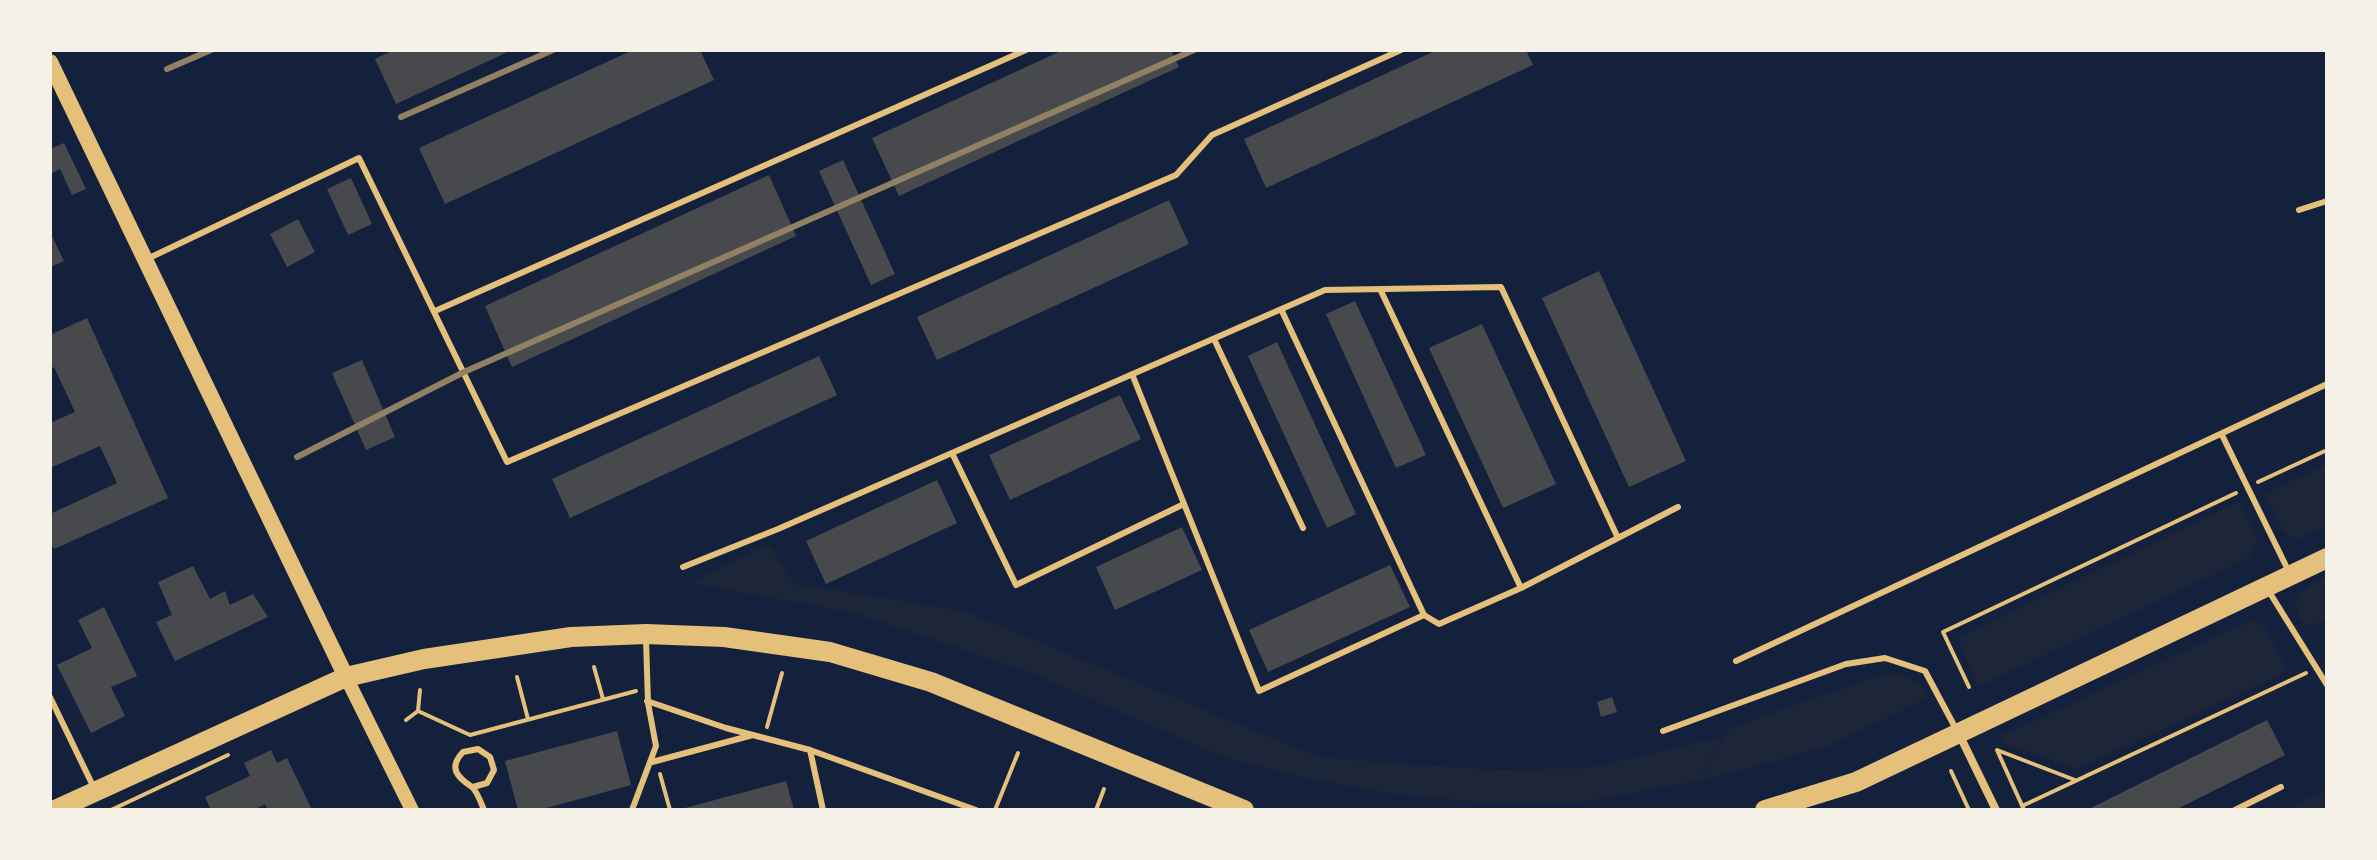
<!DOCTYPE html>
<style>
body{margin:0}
#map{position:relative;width:2377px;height:860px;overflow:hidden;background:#14213d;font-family:Barlow,sans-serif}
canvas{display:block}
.frame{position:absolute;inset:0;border:52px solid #f6f1e7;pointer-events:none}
</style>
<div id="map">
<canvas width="2377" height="860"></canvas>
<div class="frame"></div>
</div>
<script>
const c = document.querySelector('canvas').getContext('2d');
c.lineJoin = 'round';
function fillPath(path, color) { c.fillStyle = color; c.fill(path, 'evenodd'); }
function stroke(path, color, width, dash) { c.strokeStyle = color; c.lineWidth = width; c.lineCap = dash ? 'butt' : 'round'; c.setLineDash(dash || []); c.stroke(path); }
const green = new Path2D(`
 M 2327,464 L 2327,525 L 2298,540 L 2285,534 L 2264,494 Z
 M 2239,501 L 2258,543 L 2248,558 L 1978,687 L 1958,638 Z
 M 768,543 L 795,584 L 964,611 L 1321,758 L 1497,770 L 1589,768 L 1724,737 L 1698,781 L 1576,803 L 1489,803 L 1399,795 L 1316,780 L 1225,758 L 1024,670 L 855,613 L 690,583 Z
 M 2327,576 L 2327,619 L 2309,626 L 2301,622 C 2288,596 2304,586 2327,576 Z
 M 2254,619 L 2266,628 L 2287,672 L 2077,769 L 2004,743 L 2001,736 Z
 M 1889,672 L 1919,682 L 1928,698 L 1828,746 L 1699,782 L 1730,728 Z
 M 2327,788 L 2327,810 L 2287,810 Z`);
const building = new Path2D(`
 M 394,50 L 512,50 L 396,104 L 375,59 Z
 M 633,50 L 700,50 L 714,80 L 445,204 L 419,148 Z
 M 1063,50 L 1171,50 L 1179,67 L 899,196 L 872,138 Z
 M 1437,50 L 1526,50 L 1533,65 L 1266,188 L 1244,139 Z
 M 64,143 L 86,189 L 72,195 L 60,169 L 50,174 L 50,149 Z
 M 843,160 L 895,274 L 871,285 L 819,171 Z
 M 769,175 L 796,236 L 512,367 L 485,306 Z
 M 351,178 L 372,224 L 348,235 L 327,189 Z
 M 1169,200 L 1189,244 L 937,360 L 917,317 Z
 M 298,219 L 315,252 L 287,267 L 270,234 Z
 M 50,232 L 64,261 L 50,267 Z
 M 1599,271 L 1686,461 L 1629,487 L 1542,298 Z
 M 1355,301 L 1426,455 L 1396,468 L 1326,314 Z
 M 87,318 L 168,498 L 54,549 L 50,541 L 50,514 L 117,483 L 100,446 L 50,468 L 50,423 L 75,412 L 54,367 L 50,369 L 50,335 Z
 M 1482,324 L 1556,484 L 1503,508 L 1429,348 Z
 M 1277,342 L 1356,514 L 1327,528 L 1248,356 Z
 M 819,356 L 837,395 L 570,518 L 552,479 Z
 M 362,360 L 395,437 L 366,450 L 332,373 Z
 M 1120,395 L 1141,439 L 1010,500 L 989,455 Z
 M 937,480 L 957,523 L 826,584 L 806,541 Z
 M 1182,527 L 1202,570 L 1115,610 L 1096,567 Z
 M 1390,565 L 1410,607 L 1268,672 L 1249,630 Z
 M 193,566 L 210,599 L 225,591 L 230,605 L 253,594 L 268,617 L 175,661 L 156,622 L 172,615 L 158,582 Z
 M 104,607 L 137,676 L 111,687 L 125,716 L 91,733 L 57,665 L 92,648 L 78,620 Z
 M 1612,697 L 1617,712 L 1601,717 L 1597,702 Z
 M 2267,720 L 2285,755 L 2175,810 L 2087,810 Z
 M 617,731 L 631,785 L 539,810 L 518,810 L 505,761 Z
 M 271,750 L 277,763 L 287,758 L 312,810 L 268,810 L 265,804 L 254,810 L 211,810 L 205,797 L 250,776 L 244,763 Z
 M 786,781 L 794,810 L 682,810 L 681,809 Z`);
const path = new Path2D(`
 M 2258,482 L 2327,450
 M 594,667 L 603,699
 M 517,677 L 528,719
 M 1969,687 L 1943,632 L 2236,493
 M 418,711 L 470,735 L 636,691
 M 406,720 L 418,711 L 420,690
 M 767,727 L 782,673
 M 1951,771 L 1969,810
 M 660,774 L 670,810
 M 2022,806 L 2306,673
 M 111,810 L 228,755
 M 995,810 L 1018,753
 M 1096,810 L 1104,789
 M 2024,810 L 1997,750 L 2075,780`);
const service = new Path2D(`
 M 2299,210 L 2327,201
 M 147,259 L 359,158 L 507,462 L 1176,175 L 1212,135 L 1401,50
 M 1381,291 L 1521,588
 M 1281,309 L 1424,615
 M 435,311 L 1026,50
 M 1214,339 L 1303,528
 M 1132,374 L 1259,691 L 1424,615 L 1439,624 L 1521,588 L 1678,507
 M 2222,435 L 2289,572
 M 952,453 L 1016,585 L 1184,504
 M 683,567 L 778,529 L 1325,290 L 1501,287 L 1617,536
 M 2268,590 L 2327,685
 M 1736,661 L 2327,384
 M 50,697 L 94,788
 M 647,701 L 726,728 L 810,750 L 976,810
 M 1663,731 L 1846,664 L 1885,658 L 1925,671 L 1957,731
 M 810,750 L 823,810
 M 652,762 L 753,735
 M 473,787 L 487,783 L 494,770 L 490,757 L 478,749 L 463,752 C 448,768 457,777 472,787 C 477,791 481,803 484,810
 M 632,810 L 656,746 L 648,703 L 646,639
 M 2235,810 L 2281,787`);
const minor = new Path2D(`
 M 1959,734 L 1996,810`);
const tertiary = new Path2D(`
 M 346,677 L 412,810`);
const secondary = new Path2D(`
 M 50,62 L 346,677`);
const primary = new Path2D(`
 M 55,810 L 346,677 L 424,659 L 571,637 L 646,634 L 724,637 L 830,652 L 931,682 L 1244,810
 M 1765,810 L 1856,782 L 2327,558`);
const rail = new Path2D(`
 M 167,69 L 211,50
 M 401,117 L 553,50
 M 297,457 L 464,372 L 1194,50`);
fillPath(green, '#1d2539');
fillPath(building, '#48494c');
stroke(path, '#e5c07b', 4);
stroke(service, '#e5c07b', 6);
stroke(minor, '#e5c07b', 8);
stroke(tertiary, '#e5c07b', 14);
stroke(secondary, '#e5c07b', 16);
stroke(primary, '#e5c07b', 20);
stroke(rail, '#918062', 6);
</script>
